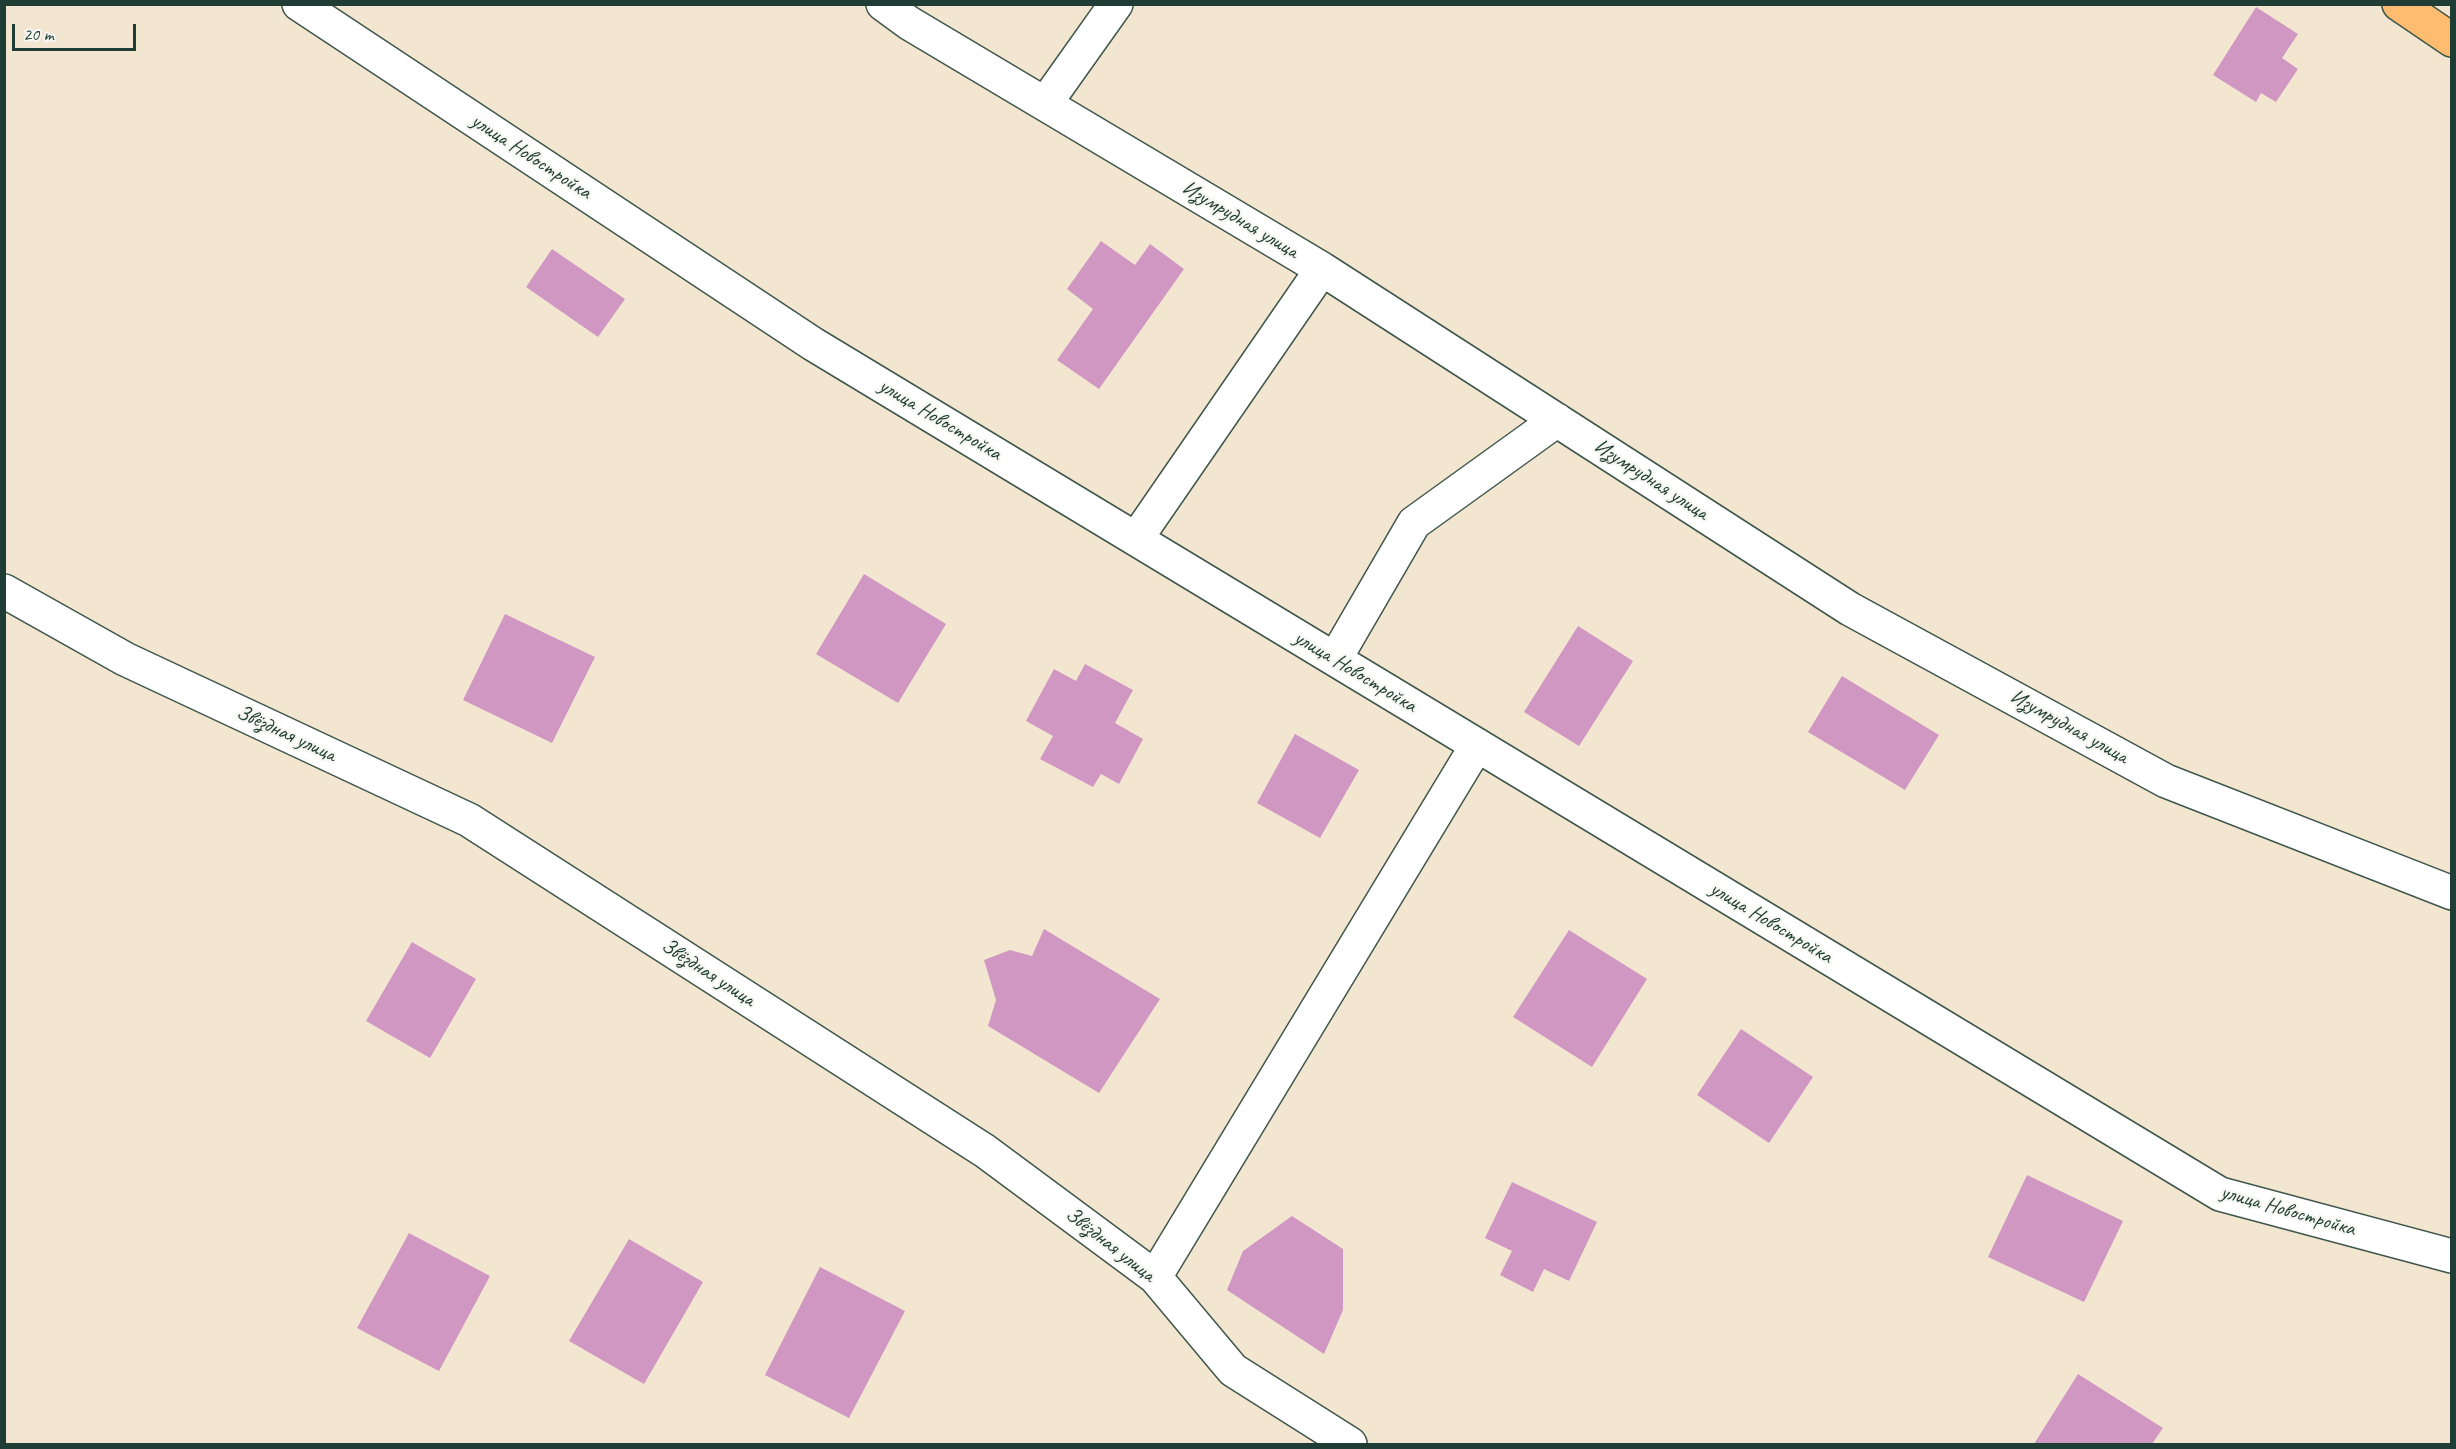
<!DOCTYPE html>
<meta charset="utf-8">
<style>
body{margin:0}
#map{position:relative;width:2456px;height:1449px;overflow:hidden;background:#f3e6d0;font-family:Caveat,sans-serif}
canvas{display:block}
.frame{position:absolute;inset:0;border:6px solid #1f3d34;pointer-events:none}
.scale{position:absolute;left:12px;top:24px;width:124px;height:27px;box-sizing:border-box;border:3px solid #1f3d34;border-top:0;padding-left:8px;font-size:18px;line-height:21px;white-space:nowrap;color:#1f3d34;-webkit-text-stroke:4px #f6f6f2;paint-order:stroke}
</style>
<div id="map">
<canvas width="2456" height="1449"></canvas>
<div class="frame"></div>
<div class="scale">20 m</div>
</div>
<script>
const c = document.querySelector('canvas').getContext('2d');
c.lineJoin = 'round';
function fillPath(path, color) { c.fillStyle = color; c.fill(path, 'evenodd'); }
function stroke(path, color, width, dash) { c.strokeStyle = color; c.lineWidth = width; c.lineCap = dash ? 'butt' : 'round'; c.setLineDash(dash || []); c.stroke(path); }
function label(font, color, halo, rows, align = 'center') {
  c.font = font + ' Caveat,sans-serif'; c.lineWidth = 4.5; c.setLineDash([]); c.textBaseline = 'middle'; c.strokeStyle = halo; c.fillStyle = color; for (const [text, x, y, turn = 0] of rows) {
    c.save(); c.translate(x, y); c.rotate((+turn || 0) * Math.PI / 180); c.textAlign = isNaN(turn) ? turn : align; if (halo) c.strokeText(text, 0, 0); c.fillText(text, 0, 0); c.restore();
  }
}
const building = new Path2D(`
 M 2256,7 L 2298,34 L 2282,58 L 2298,69 L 2276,102 L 2261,93 L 2256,102 L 2213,75 Z
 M 1101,241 L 1135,265 L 1150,244 L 1184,269 L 1099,389 L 1057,360 L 1093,309 L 1067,289 Z
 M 552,249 L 625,299 L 598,337 L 526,287 Z
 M 864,574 L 946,624 L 898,703 L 816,654 Z
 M 505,614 L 595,657 L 552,743 L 463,700 Z
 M 1578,626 L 1633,661 L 1579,746 L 1524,712 Z
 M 1085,664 L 1133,690 L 1115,723 L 1143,739 L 1119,784 L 1101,774 L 1093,787 L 1040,759 L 1053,736 L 1026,721 L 1054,669 L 1076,681 Z
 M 1842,676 L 1939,735 L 1905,790 L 1808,732 Z
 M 1295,734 L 1359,770 L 1320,838 L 1257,803 Z
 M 1044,929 L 1160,999 L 1099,1093 L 988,1026 L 996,1000 L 984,960 L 1010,950 L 1032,956 Z
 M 1569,930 L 1647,979 L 1592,1067 L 1513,1017 Z
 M 412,942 L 476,979 L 430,1058 L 366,1021 Z
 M 1741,1029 L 1813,1077 L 1769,1143 L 1697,1095 Z
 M 2027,1175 L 2123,1221 L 2084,1302 L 1988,1257 Z
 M 1512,1182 L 1597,1222 L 1569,1281 L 1544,1269 L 1533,1292 L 1500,1275 L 1512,1251 L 1485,1238 Z
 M 1292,1216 L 1343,1249 L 1343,1310 L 1324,1354 L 1227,1290 L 1243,1251 Z
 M 409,1233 L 490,1276 L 439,1371 L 357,1328 Z
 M 629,1239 L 703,1282 L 644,1384 L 569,1341 Z
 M 820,1267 L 905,1311 L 849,1418 L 765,1375 Z
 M 2078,1374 L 2163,1428 L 2152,1444 L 2034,1444 Z`);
const minor = new Path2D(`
 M 299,4 L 813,344 L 2220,1194 L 2452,1256
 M 883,4 L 909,23 L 1322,269 L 1850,609 L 2166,781 L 2452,893
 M 1045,104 L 1116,4
 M 1136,539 L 1322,269
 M 4,591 L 125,659 L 469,820 L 985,1151 L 1155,1277 L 1233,1370 L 1350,1444
 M 1335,659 L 1414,523 L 1557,420
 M 1155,1277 L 1477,745`);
const major = new Path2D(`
 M 2399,4 L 2452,40`);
const streetNames = [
 ["улица Новостройка",531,157,33],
 ["Изумрудная улица",1240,220,31],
 ["улица Новостройка",940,420,31],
 ["Изумрудная улица",1651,480,33],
 ["улица Новостройка",1355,672,31],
 ["Изумрудная улица",2069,727,29],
 ["Звёздная улица",286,734,25],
 ["улица Новостройка",1771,923,31],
 ["Звёздная улица",708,973,33],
 ["улица Новостройка",2288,1211,16],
 ["Звёздная улица",1110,1245,38]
];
fillPath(building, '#d097c3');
stroke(minor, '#3f564b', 36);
stroke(major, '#3f564b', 36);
stroke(minor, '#fff', 33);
stroke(major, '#febc70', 33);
label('21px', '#1f3d34', '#f6f6f2', streetNames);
</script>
